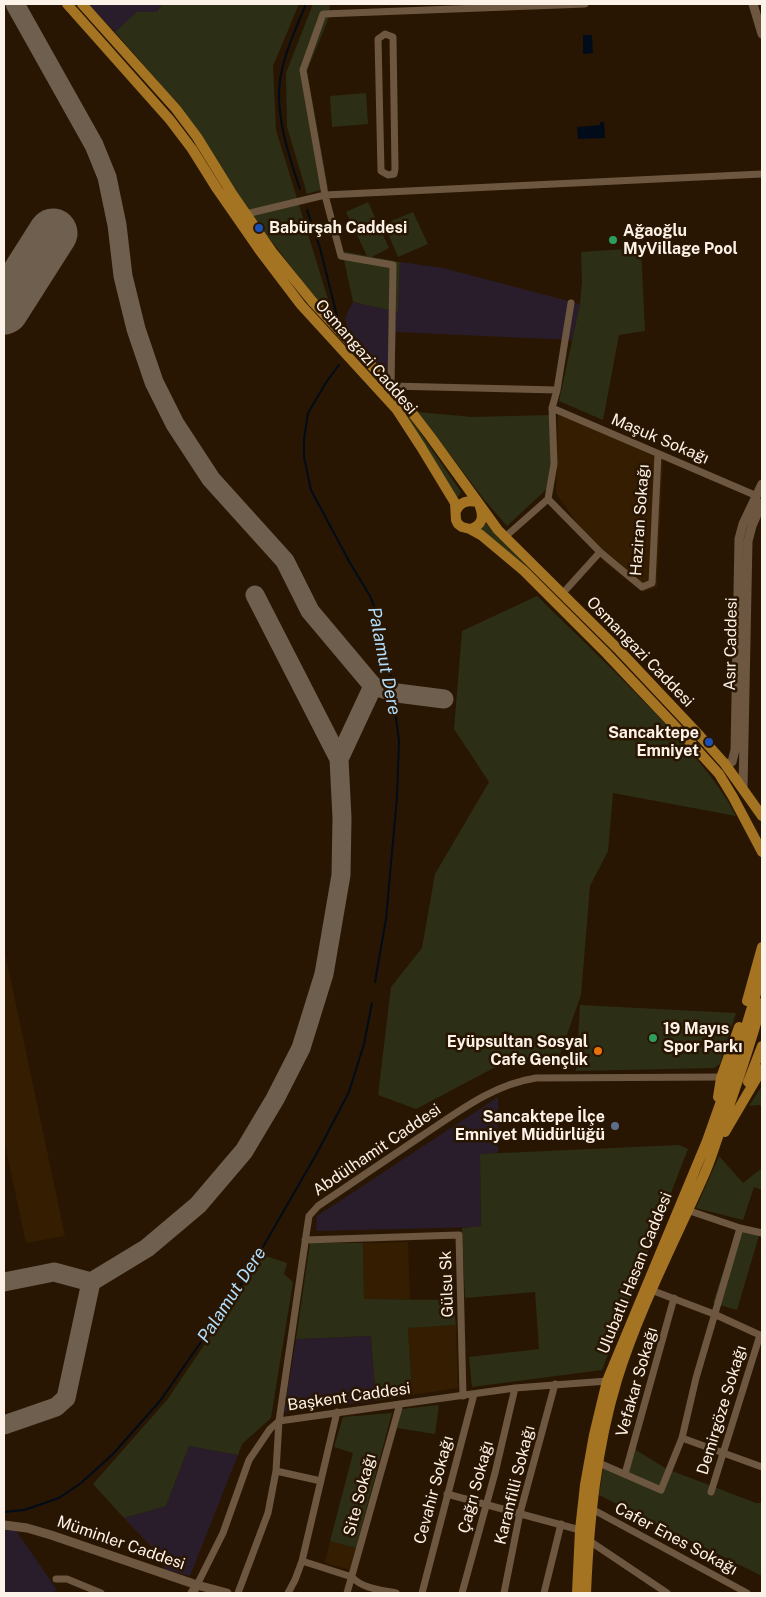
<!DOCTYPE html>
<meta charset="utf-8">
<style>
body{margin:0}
#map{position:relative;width:766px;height:1597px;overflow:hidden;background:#291602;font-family:"Public Sans",sans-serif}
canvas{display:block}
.frame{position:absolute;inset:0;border:5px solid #fdf2e8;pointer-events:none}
</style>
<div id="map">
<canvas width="766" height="1597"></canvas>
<div class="frame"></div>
</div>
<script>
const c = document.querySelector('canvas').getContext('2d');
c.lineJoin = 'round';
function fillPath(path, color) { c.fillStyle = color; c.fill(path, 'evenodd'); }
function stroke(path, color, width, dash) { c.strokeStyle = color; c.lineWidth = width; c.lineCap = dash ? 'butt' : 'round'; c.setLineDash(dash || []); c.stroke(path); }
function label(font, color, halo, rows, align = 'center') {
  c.font = font + ' "Public Sans",sans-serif'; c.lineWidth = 5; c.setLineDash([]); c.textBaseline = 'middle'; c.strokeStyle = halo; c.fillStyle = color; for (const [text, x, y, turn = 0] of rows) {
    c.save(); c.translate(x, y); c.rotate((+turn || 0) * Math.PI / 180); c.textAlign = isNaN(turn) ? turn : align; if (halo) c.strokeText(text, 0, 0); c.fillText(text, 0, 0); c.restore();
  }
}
const built = new Path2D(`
 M 558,413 L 663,460 L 657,587 L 643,592 L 604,562 L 556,493 Z
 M 4,948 L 65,1236 L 26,1243 L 4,1140 Z
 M 408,1242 L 410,1299 L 364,1299 L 363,1243 Z
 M 456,1325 L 458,1388 L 412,1395 L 408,1328 Z
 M 330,1541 L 356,1548 L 351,1570 L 325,1563 Z`);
const industrial = new Path2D(`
 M 88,4 L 162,4 L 157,12 L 137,13 L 115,32 Z
 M 400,262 L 443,268 L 580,304 L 572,340 L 396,332 L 394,381 L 350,337 L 345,318 L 353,302 L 398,312 Z
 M 498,1097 L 498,1153 L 480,1155 L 481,1227 L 316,1231 L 317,1216 Z
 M 371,1336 L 376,1401 L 284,1412 L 296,1339 Z
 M 189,1446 L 238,1455 L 190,1576 L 164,1569 L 165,1561 L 124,1518 L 166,1506 Z
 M 15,1529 L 57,1590 L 50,1593 L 4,1593 L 4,1530 Z`);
const green = new Path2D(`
 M 162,4 L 299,4 L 273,66 L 276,130 L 331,309 L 324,310 L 238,197 L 156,79 L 115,32 L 137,12 L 157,12 Z
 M 313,4 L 330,4 L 329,17 L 307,71 L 328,188 L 307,194 L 287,127 L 286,73 Z
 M 366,93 L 368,124 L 332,127 L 330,96 Z
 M 368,202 L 389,248 L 372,257 L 400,262 L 398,312 L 353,302 L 342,251 L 367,256 L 346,212 Z
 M 413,212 L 428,244 L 398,257 L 384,224 Z
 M 641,248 L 645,331 L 619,335 L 603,420 L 559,401 L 580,304 L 582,282 L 581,252 Z
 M 388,392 L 413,422 L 461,492 L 457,499 L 411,423 Z
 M 418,412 L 472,417 L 550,415 L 551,485 L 507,526 L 482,497 Z
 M 485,522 L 538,578 L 478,530 Z
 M 537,596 C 578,636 619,675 659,717 C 686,746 718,780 736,816 L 613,793 L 608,851 L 590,886 L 581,995 L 559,1057 L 505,1062 L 416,1109 L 378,1095 L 391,987 L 422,948 L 435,874 L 489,782 L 454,729 L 462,631 Z
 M 580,1005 L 736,1013 L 720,1064 L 714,1068 L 576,1071 Z
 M 762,1086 L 762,1108 L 760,1105 L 749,1106 Z
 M 679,1145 L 688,1149 L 602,1370 L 472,1387 L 469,1357 L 539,1349 L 535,1292 L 465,1298 L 462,1228 L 481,1226 L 480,1154 Z
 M 719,1156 L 743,1183 L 762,1168 L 762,1190 L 754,1187 L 743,1220 L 696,1208 Z
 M 737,1228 L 760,1232 L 737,1310 L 713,1303 Z
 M 310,1243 L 363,1243 L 364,1299 L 453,1300 L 456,1325 L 408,1328 L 412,1395 L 376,1401 L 371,1336 L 296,1339 Z
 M 263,1255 L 287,1263 L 284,1274 L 293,1282 L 271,1418 L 242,1444 L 238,1455 L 189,1446 L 166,1506 L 124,1518 L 93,1484 L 167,1400 L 253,1273 Z
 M 439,1405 L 435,1434 L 397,1428 L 402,1409 Z
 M 392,1413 L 356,1548 L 330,1541 L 353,1453 L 334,1447 L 343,1417 Z
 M 631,1447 L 667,1469 L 756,1503 L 762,1503 L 762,1576 L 599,1495 L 604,1463 L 623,1471 Z`);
const water = new Path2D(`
 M 583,35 L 592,35 L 593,53 L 583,54 Z
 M 600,122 L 604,122 L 605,138 L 578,139 L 577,127 L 600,125 Z`);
const stream = new Path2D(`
 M 300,189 C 289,157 275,114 280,80 C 284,54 296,28 306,4
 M 307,210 L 320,248 L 337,316
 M 339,365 L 327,381 L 308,413 L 304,439 L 304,457 L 311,490 L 350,563 L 370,596 L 379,619 L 388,657 L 399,741 L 397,797 L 386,919 L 375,982
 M 4,1512 L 24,1510 L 59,1498 L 81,1483 L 113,1454 L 160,1401 L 244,1280 L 317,1153 L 349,1092 L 364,1044 L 372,1003`);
const taxiway = new Path2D(`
 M 15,4 L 94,145 L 107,177 L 117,225 L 123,276 L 136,329 L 154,382 L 175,424 L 211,479 L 285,561 L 310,611 L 373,686 L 397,693 L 444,699
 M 339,759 L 373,686
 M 4,1282 L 54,1272 L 91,1282
 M 4,1425 L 56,1407 L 66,1398 L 91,1282 L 147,1248 L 198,1205 L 244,1151 L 275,1099 L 301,1048 L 324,974 L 341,875 L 342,818 L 339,759 L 255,595`);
const runway = new Path2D(`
 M 4,310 L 53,233`);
const minor = new Path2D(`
 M 385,34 L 393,37 L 395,169 L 394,174 L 388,175 L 381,171 L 378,39 Z
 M 246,214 L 325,195 L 762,174
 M 571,303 L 557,390 L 552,408 L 554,464 L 548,499 L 600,552 L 642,587 L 652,583 L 658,454
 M 557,390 L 391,386 L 393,265 L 341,256 L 325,195 L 303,70 L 323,14 L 585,4
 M 552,408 L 757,496
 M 505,537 L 548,499
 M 563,593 L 600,552
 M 687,1210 L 740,1228 L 762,1233
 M 305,1240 L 459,1235 L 463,1396
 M 651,1290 L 714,1314 L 762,1336
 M 682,1438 L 762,1467
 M 599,1463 L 661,1490 L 682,1438 L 696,1378 L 740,1228
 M 276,1471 L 321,1481
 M 625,1474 L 674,1298
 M 711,1492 L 760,1335
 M 447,1494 L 580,1530
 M 592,1509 L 747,1593
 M 588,1540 L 667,1593
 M 302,1561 L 352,1577 C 363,1589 381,1590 396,1593
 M 56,1579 L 67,1579 L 101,1593
 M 197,1585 L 223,1533 L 249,1460 L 270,1429 L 279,1421 L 515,1388 L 607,1381
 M 238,1593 L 268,1513 L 276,1471 L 279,1421 L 307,1229 L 309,1216 L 318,1206 C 352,1183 386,1160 420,1137 C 457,1113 491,1085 536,1078 L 721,1077
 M 288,1593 L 295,1580 L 302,1561 L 337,1412
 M 347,1593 L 400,1404
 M 422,1593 L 474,1394
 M 462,1593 L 495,1473 L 515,1388
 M 504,1593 L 520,1513 L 555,1384
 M 544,1593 L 561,1524`);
const tertiary = new Path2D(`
 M 725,764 L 732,762 L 735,750 L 739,539 L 743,524 L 762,484
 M 743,788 L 748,541 L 752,526 L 762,503
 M 4,1525 L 27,1528 L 51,1535 L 197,1585 L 227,1593`);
const secondary = new Path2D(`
 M 753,4 L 762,34
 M 192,1593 L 197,1585`);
const primary = new Path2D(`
 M 67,4 L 170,120 L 192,149 L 217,189 L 260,251 L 301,305 L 397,410 L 421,447 L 455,503 L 456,520 L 458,524 L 462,527 L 470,529 L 481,535 L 524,571 L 606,653 L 690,742 L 719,774 L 733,797 L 762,852
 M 82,4 L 176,109 L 197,137 L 231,192 L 273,253 L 312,301 L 397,393 L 430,436 L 498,530 L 619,650 L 700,736 L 725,764 L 762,816
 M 456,511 C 460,502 467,500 477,502
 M 470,529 C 482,526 484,517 480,507
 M 747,1001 L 762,947
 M 748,1082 L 762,1046
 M 718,1097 L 721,1078 L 739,1027
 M 725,1132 L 762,1069
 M 577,1593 L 580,1530 L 585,1485 L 594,1435 L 607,1381 L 707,1141 L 738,1053 L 762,974
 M 586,1593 C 589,1522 596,1449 617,1380 C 639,1309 674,1243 704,1175 C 711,1160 715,1144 721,1129 C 736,1087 750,1045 762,1003`);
const markers = [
 [259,228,5,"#1a4fb4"],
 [613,240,5,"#2e9e5b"],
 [709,742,5,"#1a4fb4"],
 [653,1038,5,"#2e9e5b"],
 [598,1051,5,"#e8710a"],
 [615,1126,5,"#5c6f8a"]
];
const poiNames = [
 ["Babürşah Caddesi",269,228],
 ["Ağaoğlu",623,231],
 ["MyVillage Pool",623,249],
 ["Sancaktepe",699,733,"right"],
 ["Emniyet",699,751,"right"],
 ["19 Mayıs",663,1029],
 ["Spor Parkı",663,1047],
 ["Eyüpsultan Sosyal",588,1042,"right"],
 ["Cafe Gençlik",588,1060,"right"],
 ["Sancaktepe İlçe",605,1117,"right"],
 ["Emniyet Müdürlüğü",605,1135,"right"]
];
const streetNames = [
 ["Osmangazi Caddesi",366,357,49],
 ["Maşuk Sokağı",660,439,23],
 ["Haziran Sokağı",640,520,-86],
 ["Asır Caddesi",731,644,-89],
 ["Osmangazi Caddesi",640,652,46],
 ["Abdülhamit Caddesi",377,1150,-34],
 ["Ulubatlı Hasan Caddesi",635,1273,-68],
 ["Gülsu Sk",447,1284,-92],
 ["Vefakar Sokağı",637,1382,-74],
 ["Başkent Caddesi",349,1397,-8],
 ["Demirgöze Sokağı",722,1410,-73],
 ["Karanfilli Sokağı",515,1485,-76],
 ["Çağrı Sokağı",476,1487,-75],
 ["Cevahir Sokağı",434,1490,-75],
 ["Site Sokağı",360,1495,-75],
 ["Cafer Enes Sokağı",676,1539,28],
 ["Müminler Caddesi",121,1543,19]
];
const waterNames = [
 ["Palamut Dere",384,661,79],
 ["Palamut Dere",232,1295,-57]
];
fillPath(built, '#351d01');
fillPath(industrial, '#291d2b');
fillPath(green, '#2c2f15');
fillPath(water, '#000c19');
stroke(stream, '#000c19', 2);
stroke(taxiway, '#6f5f4e', 19);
stroke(runway, '#6f5f4e', 49);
stroke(minor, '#6d5740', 7);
stroke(tertiary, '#6d5740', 9);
stroke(secondary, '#6d5740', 9);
stroke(primary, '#a47423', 10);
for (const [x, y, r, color] of markers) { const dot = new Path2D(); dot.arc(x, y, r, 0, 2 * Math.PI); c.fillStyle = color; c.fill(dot); stroke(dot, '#291602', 2); }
label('bold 16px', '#fdf2e8', '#291602', poiNames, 'left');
label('16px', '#fdf2e8', '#291602', streetNames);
label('italic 18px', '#b1defd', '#291602', waterNames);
</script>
